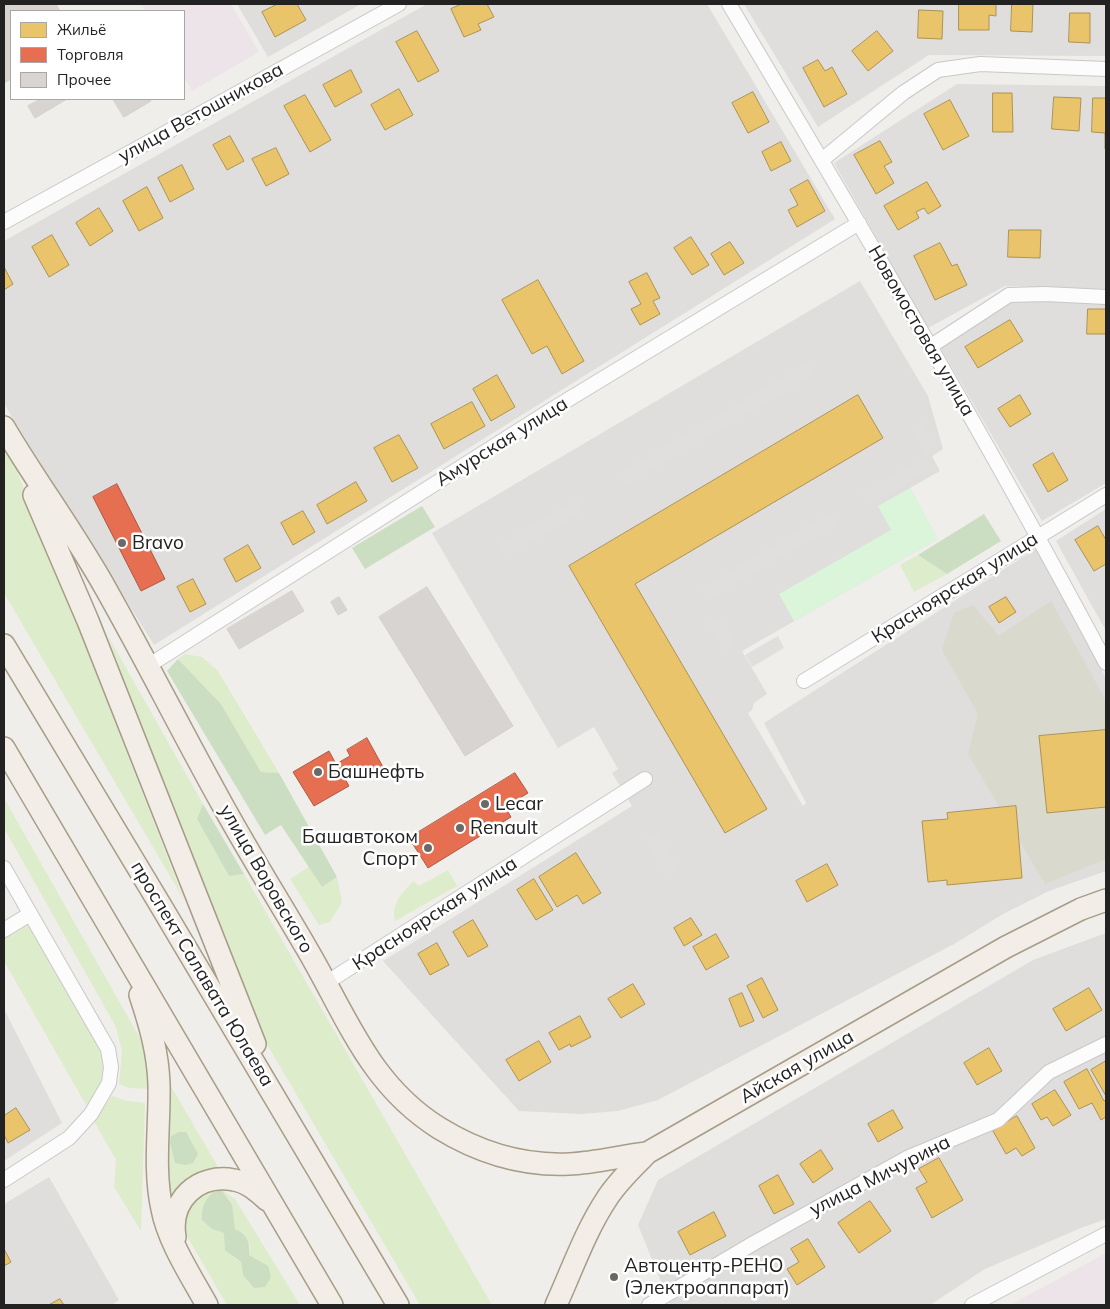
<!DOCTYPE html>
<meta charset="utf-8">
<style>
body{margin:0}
#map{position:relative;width:1110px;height:1309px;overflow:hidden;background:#f0eeeb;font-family:Mulish,sans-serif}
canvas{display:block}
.frame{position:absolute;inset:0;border:5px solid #222;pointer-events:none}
.legend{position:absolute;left:10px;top:10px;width:175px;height:90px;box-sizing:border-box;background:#fff;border:1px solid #a7a7a7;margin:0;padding:6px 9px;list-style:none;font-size:15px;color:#222}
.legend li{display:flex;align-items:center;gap:10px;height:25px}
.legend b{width:25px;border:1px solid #a7a7a7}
</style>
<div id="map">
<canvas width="1110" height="1309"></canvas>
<div class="frame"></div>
<ul class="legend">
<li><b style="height:14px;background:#e9c46a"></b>Жильё</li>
<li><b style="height:14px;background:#e76f51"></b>Торговля</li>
<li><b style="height:14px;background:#d7d4d2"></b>Прочее</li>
</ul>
</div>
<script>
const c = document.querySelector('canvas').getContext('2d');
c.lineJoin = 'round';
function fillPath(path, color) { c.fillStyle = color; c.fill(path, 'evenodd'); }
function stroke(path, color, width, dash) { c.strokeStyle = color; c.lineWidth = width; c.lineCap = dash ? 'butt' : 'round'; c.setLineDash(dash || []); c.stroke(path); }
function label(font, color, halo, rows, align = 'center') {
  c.font = font + ' Mulish,sans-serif'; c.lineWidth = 5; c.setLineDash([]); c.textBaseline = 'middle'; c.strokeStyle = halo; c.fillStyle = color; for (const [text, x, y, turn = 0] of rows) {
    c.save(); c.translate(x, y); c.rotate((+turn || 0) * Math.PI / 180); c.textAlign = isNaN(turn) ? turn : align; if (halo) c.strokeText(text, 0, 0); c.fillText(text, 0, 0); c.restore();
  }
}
const residential = new Path2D(`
 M 237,4 L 361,4 L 268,57 Z
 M 427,4 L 707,4 L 835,219 L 154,645 L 4,404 L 4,241 Z
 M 744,4 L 1106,4 L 1106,56 L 929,55 L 818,127 Z
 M 957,84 L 1106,86 L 1106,289 L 1005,286 L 928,328 L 834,163 Z
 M 860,281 L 928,396 L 943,449 L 932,456 L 940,471 L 910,488 L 938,539 L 742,651 L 767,694 L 754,703 L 752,710 L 748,713 L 803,806 L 806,803 L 764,723 L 1037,548 L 1106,678 L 1106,871 L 1049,891 L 1003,914 L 954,944 L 658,1100 L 618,1111 L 581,1114 L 519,1111 L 383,961 L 632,806 L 612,773 L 618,769 L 594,727 L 558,748 L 432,533 Z
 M 1019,298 L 1106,303 L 1106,483 L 1042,521 L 940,347 Z
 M 1106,509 L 1106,631 L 1056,541 Z
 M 1106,933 L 1106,1219 L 1081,1228 L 985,1269 L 930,1305 L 669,1305 L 670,1304 L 638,1225 L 658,1180 L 1033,960 Z
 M 4,1009 L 62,1123 L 4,1161 Z
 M 49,1177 L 119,1300 L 112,1305 L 4,1305 L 4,1204 Z`);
const industrial = new Path2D(`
 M 141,4 L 231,4 L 259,52 L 192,91 L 184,77 L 184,11 L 146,11 Z
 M 1106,1253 L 1106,1305 L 1010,1305 Z`);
const construction = new Path2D(`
 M 1051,601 L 1106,701 L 1106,859 L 1045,884 L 968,754 L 978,714 L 942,650 L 954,613 L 973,605 L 999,636 Z`);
const grass = new Path2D(`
 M 4,444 L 17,471 L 184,900 L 4,593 Z
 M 918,555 L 947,574 L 914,592 L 900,565 Z
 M 108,636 L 203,804 L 197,819 L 229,876 L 244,874 L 492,1305 L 420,1305 L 248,1012 Z
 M 185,654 L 202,657 L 218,671 L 279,773 L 261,772 L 221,704 L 178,659 Z
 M 4,798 L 141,1040 L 148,1063 L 150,1089 L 129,1088 L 119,1084 L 122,1051 L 116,1027 L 4,828 Z
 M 309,867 L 322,887 L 337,877 L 342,902 L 330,922 L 319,925 L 290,879 Z
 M 448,870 L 457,886 L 395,921 C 391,904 402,893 413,881 L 419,886 Z
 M 27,921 L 104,1051 L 105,1062 L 101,1087 L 86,1105 L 4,961 L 4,935 Z
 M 168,1081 L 218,1167 C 211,1175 197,1172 188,1177 C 179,1182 176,1193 166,1195 Z
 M 112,1096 L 127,1101 L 145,1103 L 141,1231 L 114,1187 L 116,1160 L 94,1121 Z
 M 216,1189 L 212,1229 L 224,1233 L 234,1258 L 241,1262 L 243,1275 L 268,1267 L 249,1255 L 250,1247 L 243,1233 L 235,1229 L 229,1200 L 221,1189 L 235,1199 L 300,1305 L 227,1305 L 181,1226 L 188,1201 Z`);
const forest = new Path2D(`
 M 422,506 L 435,527 L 365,569 L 352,548 Z
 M 984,514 L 1001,541 L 947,574 L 918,555 Z
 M 178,659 L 221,704 L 261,772 L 279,773 L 337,877 L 322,887 L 281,825 L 265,835 L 167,671 Z
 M 203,804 L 244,874 L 229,876 L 197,819 Z
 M 179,1132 L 186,1132 L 198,1154 L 193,1163 L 185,1165 L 175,1163 L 170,1142 L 171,1136 Z
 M 216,1189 L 221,1189 L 232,1205 L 235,1229 C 247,1234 250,1242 249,1255 L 268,1266 L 271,1277 L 265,1287 L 254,1288 L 243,1275 L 241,1262 L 225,1250 L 224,1233 L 212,1229 L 202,1220 C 201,1205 206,1199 216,1189 Z`);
const park = new Path2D(`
 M 910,488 L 938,539 L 794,621 L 779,594 L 891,530 L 878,506 Z`);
const parking = new Path2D(`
 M 808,362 L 815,374 L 626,485 L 620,473 Z
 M 922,421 L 939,449 L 927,456 L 911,428 Z
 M 926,456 L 933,468 L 868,506 L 861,494 Z
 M 577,499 L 584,511 L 506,556 L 499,544 Z
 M 831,512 L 837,524 L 707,601 L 700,589 Z
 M 720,617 L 736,644 L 725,651 L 708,623 Z
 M 778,636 L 784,648 L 752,667 L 745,655 Z
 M 657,832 L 679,869 L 667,876 L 645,839 Z`);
const homes = new Path2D(`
 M 278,4 L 297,4 L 306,20 L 275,37 L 262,12 Z
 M 462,4 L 487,4 L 494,17 L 478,24 L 481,30 L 464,37 L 451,9 Z
 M 959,4 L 996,4 L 996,16 L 989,15 L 989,30 L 959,30 Z
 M 1012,4 L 1033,4 L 1032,32 L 1011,31 Z
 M 919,10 L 943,11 L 942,39 L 918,38 Z
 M 1070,13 L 1090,13 L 1090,43 L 1069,42 Z
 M 417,31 L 439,71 L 418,82 L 396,42 Z
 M 877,31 L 893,51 L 868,71 L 852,51 Z
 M 818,60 L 825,71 L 832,67 L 847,94 L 824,107 L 803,68 Z
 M 351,70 L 362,92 L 335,107 L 323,85 Z
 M 399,89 L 413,115 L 385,130 L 371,105 Z
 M 753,92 L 769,122 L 748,133 L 732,103 Z
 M 993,93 L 1012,93 L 1013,132 L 993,132 Z
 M 305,95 L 331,140 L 310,152 L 284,106 Z
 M 1054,97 L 1081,98 L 1079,131 L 1052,129 Z
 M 1093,98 L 1106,98 L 1106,149 L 1105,149 L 1105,133 L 1092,132 Z
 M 950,100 L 969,136 L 943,150 L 924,114 Z
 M 230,136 L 244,161 L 227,170 L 213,145 Z
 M 880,141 L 892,162 L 884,166 L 894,183 L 876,194 L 854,155 Z
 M 781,142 L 791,161 L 771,171 L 762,152 Z
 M 276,148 L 289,174 L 266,186 L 252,159 Z
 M 182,165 L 194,189 L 170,202 L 158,178 Z
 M 808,180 L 825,211 L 797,227 L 788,210 L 798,205 L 790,190 Z
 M 927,182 L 941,206 L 928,214 L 924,208 L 916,212 L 919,218 L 898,230 L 884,206 Z
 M 147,187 L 163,218 L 139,231 L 123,201 Z
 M 99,208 L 113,231 L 90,246 L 76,223 Z
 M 1009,230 L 1041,230 L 1040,258 L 1008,257 Z
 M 52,235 L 69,265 L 49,277 L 32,247 Z
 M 691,237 L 709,265 L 692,275 L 674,248 Z
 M 730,242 L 744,263 L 724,275 L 711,254 Z
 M 940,243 L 952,266 L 957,264 L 967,285 L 935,300 L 914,256 Z
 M 4,267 L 13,284 L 4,290 Z
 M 647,273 L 660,298 L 653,301 L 660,314 L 640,325 L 631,309 L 641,304 L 629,282 Z
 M 538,280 L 584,361 L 562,374 L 547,346 L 532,354 L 502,300 Z
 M 1088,309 L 1106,309 L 1106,334 L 1087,334 Z
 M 1010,320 L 1023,341 L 978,368 L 965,347 Z
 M 497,375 L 515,407 L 491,421 L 473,389 Z
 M 858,395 L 883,438 L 635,584 L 767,809 L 725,833 L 569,566 Z
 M 1020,395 L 1031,414 L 1010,427 L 998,409 Z
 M 472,402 L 485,426 L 444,449 L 431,424 Z
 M 399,435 L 418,468 L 392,482 L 374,448 Z
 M 1053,453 L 1068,480 L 1048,492 L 1033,465 Z
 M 356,482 L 367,501 L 327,524 L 317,505 Z
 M 303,511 L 315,532 L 293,545 L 281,523 Z
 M 1098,526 L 1106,540 L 1106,564 L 1094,571 L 1075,540 Z
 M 248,545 L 261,568 L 236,582 L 224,559 Z
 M 193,579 L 206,604 L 190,612 L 177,587 Z
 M 1006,597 L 1016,612 L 999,623 L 989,607 Z
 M 1106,730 L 1106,807 L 1047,813 L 1039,736 Z
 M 1016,806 L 1022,878 L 947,885 L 947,880 L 928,882 L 922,821 L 948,819 L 947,813 Z
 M 576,853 L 601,893 L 583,904 L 577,895 L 557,907 L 539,877 Z
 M 827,864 L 838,885 L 807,902 L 796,881 Z
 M 534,879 L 553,910 L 536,920 L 517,890 Z
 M 691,918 L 702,935 L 684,946 L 674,928 Z
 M 473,920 L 488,946 L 468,957 L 453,932 Z
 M 716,934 L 729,957 L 706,970 L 693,947 Z
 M 437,943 L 449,965 L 430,975 L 418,954 Z
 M 762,978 L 778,1010 L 763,1018 L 747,986 Z
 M 633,984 L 645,1004 L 621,1018 L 608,999 Z
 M 1089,988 L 1102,1010 L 1066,1031 L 1053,1009 Z
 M 742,993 L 754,1021 L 740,1027 L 729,999 Z
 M 580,1016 L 591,1037 L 571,1047 L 570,1044 L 559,1050 L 549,1033 Z
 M 539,1041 L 551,1062 L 519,1081 L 506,1060 Z
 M 989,1048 L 1002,1071 L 977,1085 L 964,1063 Z
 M 1106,1061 L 1106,1096 L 1091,1070 Z
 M 1087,1069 L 1104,1101 L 1106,1100 L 1106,1117 L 1101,1120 L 1092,1103 L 1079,1109 L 1064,1082 Z
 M 1055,1090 L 1071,1115 L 1053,1126 L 1047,1117 L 1041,1120 L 1032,1104 Z
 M 16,1108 L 30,1130 L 8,1143 L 4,1135 L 4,1116 Z
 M 893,1110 L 903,1128 L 878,1142 L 868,1124 Z
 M 1017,1116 L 1035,1148 L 1022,1156 L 1016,1148 L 1006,1154 L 993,1131 Z
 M 821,1150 L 833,1169 L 813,1183 L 800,1164 Z
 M 939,1158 L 963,1200 L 932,1218 L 916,1188 L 927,1182 L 919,1169 Z
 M 778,1175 L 794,1204 L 774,1214 L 759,1186 Z
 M 870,1201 L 891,1231 L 859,1253 L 838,1223 Z
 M 714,1212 L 726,1236 L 690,1255 L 678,1232 Z
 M 808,1239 L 825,1267 L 797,1285 L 787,1269 L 799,1262 L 791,1249 Z
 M 4,1249 L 11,1262 L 4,1266 Z
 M 60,1299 L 64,1305 L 49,1305 Z`);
const shops = new Path2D(`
 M 117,484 L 165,579 L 141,591 L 93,497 Z
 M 367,738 L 383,767 L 364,778 L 356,764 L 341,772 L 349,786 L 314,806 L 293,772 L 329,751 L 336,764 L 350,756 L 347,750 Z
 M 515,773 L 528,793 L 505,807 L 511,817 L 428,868 L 409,838 Z`);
const building = new Path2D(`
 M 4,4 L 56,4 L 60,11 L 11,11 L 11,79 L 4,83 Z
 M 41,99 L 67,99 L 35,118 L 28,106 Z
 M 113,99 L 150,99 L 151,101 L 124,117 Z
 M 427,587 L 513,726 L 465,756 L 379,617 Z
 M 292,591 L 304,611 L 239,649 L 227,629 Z
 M 339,597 L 347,610 L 338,615 L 331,602 Z`);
const street = new Path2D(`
 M 729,4 C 858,221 987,439 1106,663
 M 822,160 L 903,93 L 938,70 L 980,64 L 1106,69
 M 4,222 L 399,4
 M 931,346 L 1009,295 L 1045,294 L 1106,297
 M 148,666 L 551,410 L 859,223
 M 804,681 L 1106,495
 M 4,868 L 108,1049 L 111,1067 L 109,1083 L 91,1114 L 69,1138 L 4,1180
 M 4,930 L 30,914
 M 326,983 L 645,779
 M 649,1305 L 754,1243 L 907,1158 L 998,1120 L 1049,1072 L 1106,1044
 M 972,1305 L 1106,1234`);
const primary = new Path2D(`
 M 4,427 C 37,483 76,535 107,591 C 147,662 183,734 222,804 C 249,853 279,901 307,949 C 347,1017 369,1084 439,1128 C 478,1152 523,1166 569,1164 C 595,1163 621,1156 647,1153
 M 34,495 L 88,621 L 255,1044
 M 4,645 L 161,906 L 398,1305
 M 4,748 L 332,1305
 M 140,995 C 150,1025 158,1053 159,1084 C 160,1125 153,1168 162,1209 C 168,1241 191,1276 207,1305
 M 175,1237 C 169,1200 198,1173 234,1180 C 247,1182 257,1191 267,1200
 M 556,1305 C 572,1270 585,1232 606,1200 C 617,1182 633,1168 647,1153 L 1006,947 L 1081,909 L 1106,900`);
const markers = [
 [122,543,5,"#6a6968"],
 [318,772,5,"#6a6968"],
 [485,804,5,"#6a6968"],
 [460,828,5,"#6a6968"],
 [428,848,5,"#6a6968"],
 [614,1277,5,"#6a6968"]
];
const streetNames = [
 ["улица Ветошникова",201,113,-29],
 ["Новомостовая улица",921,331,60],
 ["Амурская улица",502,442,-32],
 ["Красноярская улица",955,588,-32],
 ["улица Воровского",266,879,60],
 ["Красноярская улица",435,914,-33],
 ["проспект Салавата Юлаева",202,974,59],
 ["Айская улица",797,1067,-30],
 ["улица Мичурина",880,1176,-27]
];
const poiNames = [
 ["Bravo",132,543],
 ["Башнефть",328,772],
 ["Lecar",495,804],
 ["Renault",470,828],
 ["Башавтоком",418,837,"right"],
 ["Спорт",418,859,"right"],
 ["Автоцентр-РЕНО",624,1266],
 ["(Электроаппарат)",624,1288]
];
fillPath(residential, '#dfdedc');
fillPath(industrial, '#ede4e9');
fillPath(construction, '#d9d9cd');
fillPath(grass, '#ddeccb');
fillPath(forest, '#cbdec1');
fillPath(park, '#daf5da');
fillPath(parking, '#e0dfde');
fillPath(homes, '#e9c46a');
stroke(homes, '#ad9354', 1);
fillPath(shops, '#e76f51');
stroke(shops, '#ac5843', 1);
fillPath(building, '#d7d4d2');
stroke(building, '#d3d0cc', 1);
stroke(street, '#c9c8c7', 16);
stroke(primary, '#a79c86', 24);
stroke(street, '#fdfcfc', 14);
stroke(primary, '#f3ede7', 21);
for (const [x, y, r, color] of markers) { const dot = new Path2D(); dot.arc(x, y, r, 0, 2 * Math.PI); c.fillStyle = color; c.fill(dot); stroke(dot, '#fff', 2); }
label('19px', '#222', '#fff', streetNames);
label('19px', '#222', '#fff', poiNames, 'left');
</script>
